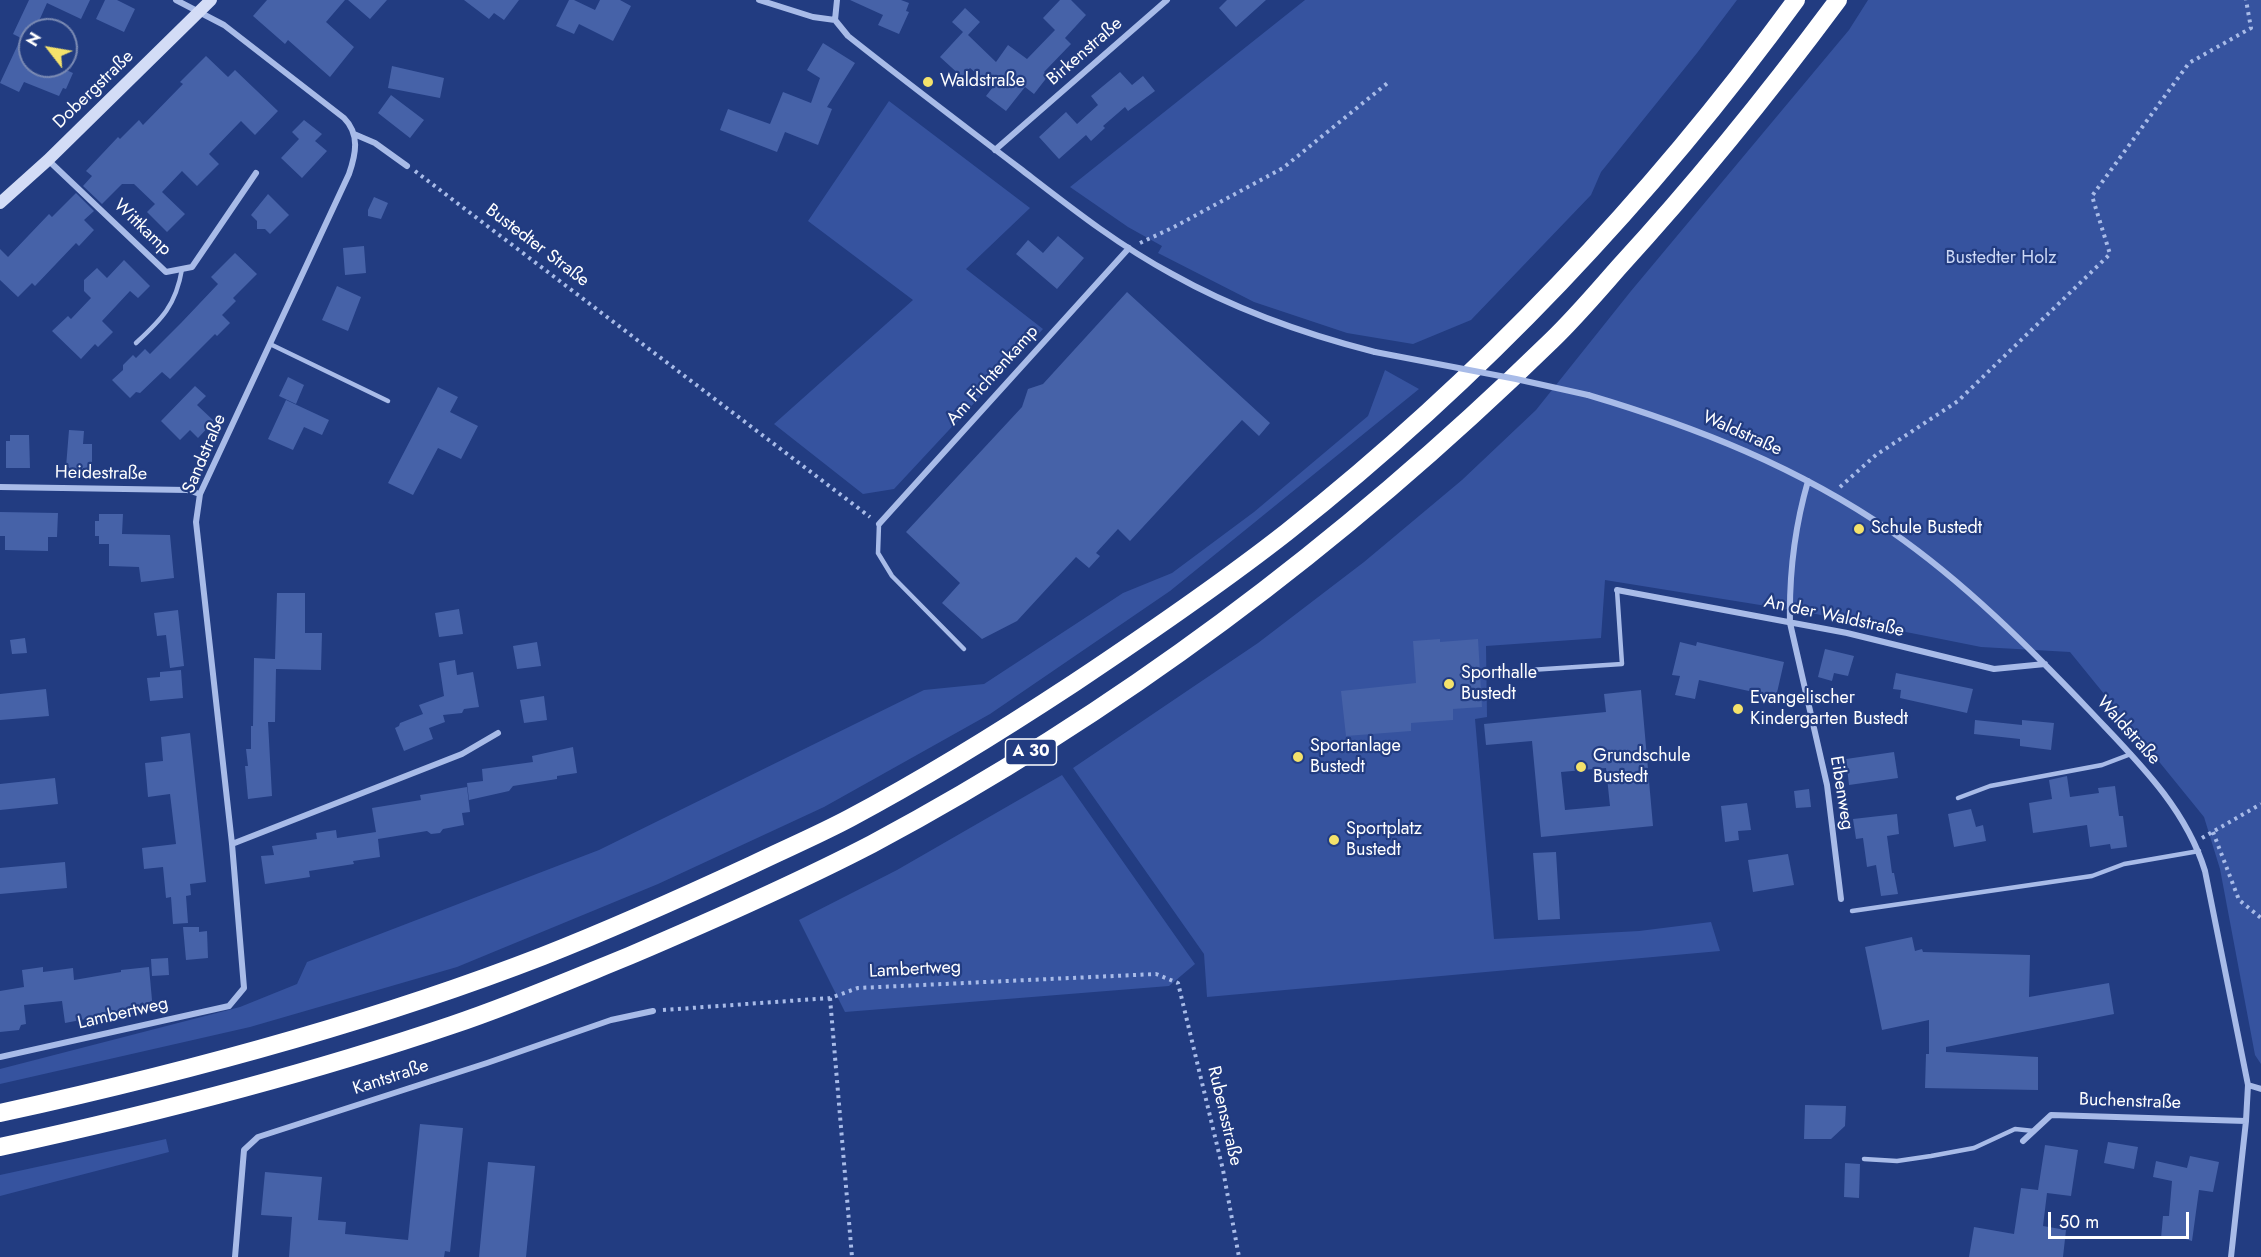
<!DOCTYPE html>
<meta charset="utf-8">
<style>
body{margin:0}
#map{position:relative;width:2261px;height:1257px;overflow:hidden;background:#223c81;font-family:Jost,sans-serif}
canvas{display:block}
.north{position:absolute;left:18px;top:18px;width:60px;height:60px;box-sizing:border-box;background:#223c81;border:2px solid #7a8ab3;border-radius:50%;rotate:301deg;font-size:16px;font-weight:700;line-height:24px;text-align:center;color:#fff}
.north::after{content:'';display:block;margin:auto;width:21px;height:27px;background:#f4e26b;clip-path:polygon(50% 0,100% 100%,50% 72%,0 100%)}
.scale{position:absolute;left:2048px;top:1212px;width:141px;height:27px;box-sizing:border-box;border:3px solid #fff;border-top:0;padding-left:8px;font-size:18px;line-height:21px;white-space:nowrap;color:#fff;-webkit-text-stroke:4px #223c81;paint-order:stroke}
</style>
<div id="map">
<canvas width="2261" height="1257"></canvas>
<div class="north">N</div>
<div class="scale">50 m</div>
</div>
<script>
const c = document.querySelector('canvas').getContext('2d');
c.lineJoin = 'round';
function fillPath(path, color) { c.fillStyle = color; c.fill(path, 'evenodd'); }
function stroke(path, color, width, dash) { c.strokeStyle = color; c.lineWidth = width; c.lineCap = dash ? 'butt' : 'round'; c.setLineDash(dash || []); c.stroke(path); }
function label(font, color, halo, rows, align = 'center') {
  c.font = font + ' Jost,sans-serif'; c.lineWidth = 4.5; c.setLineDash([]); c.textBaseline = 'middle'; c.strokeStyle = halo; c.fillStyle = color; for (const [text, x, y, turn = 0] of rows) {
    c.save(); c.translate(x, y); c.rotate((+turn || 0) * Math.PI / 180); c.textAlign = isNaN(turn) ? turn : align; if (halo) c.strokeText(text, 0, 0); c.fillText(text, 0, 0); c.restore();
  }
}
const green = new Path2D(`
 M 1305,0 L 1737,0 L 1697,53 L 1601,172 L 1591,195 L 1471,320 L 1413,344 L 1347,333 L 1254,302 L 1158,253 L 1162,246 L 1128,227 L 1070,187 Z
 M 1868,0 L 2261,0 L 2261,1064 L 2255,1055 L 2220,869 L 2204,817 L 2070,652 L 1981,647 L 1816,614 L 1605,580 L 1601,638 L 1486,646 L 1487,717 L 1475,719 L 1494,939 L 1639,931 L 1711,922 L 1720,951 L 1207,997 L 1204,954 L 1073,768 L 1258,643 L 1364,562 L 1462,480 L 1536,410 L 1631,291 L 1849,30 Z
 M 889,101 L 1030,208 L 966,269 L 1043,329 L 894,489 L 863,494 L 774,424 L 913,300 L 808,221 Z
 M 1385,370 L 1419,389 L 1170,591 L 990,714 L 824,807 L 658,884 L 457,967 L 250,1027 L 0,1084 L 0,1069 L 240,1007 L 297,984 L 307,962 L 599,850 L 924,690 L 984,684 L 1123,593 L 1172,573 L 1254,512 L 1368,416 Z
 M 1062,775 L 1195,964 L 1169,986 L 845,1012 L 799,920 L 897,870 Z
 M 166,1139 L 169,1152 L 0,1196 L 0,1175 Z`);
const building = new Path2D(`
 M 29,0 L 90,0 L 81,19 L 47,3 L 35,30 L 30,30 L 30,66 L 57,66 L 73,73 L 66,89 L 63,88 L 59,96 L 24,82 L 19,92 L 0,83 L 21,38 L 13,34 Z
 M 105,0 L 117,0 L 135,9 L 124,32 L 96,19 Z
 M 267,0 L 345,0 L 326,22 L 354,47 L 330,77 L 288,40 L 285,44 L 253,16 Z
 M 348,0 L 387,0 L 370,19 Z
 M 464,0 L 519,0 L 504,20 L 494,13 L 489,19 Z
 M 569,0 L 574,0 L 595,10 L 600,0 L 620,0 L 631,6 L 613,41 L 579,24 L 574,34 L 556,26 Z
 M 850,0 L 901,0 L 909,3 L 906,11 L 909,12 L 899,34 L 878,25 L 883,15 Z
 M 1060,0 L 1071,0 L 1086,15 L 1065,38 L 1071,44 L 1044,72 L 1048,76 L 1034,94 L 1025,87 L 1006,111 L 986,96 L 993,87 L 970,68 L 962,77 L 940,57 L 963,32 L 952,22 L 965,8 L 980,22 L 968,35 L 996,62 L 1008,45 L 1027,59 L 1055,30 L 1043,18 Z
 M 1227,0 L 1266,0 L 1236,27 L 1219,8 Z
 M 823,43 L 855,63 L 827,107 L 832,109 L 818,145 L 785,132 L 777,152 L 720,130 L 728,109 L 770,124 L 783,92 L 811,103 L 820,78 L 807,70 Z
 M 206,56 L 228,77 L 235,70 L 278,111 L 255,135 L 241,121 L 209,154 L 219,164 L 197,186 L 182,171 L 162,192 L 185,214 L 167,232 L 147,212 L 155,204 L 134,184 L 122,184 L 102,204 L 83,186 L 92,176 L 86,171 L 118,137 L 120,139 L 139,120 L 143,125 L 183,84 L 180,82 Z
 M 392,66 L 444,78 L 440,98 L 388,88 Z
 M 1120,72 L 1132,85 L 1143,76 L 1155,91 L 1128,111 L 1125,107 L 1103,126 L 1105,128 L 1091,141 L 1086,135 L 1059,159 L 1039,137 L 1066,112 L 1077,124 L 1098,105 L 1091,96 Z
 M 391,95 L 424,120 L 410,138 L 378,113 Z
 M 304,120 L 322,134 L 315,141 L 327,151 L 302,178 L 281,158 L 299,139 L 292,132 Z
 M 76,193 L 94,211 L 84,220 L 94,230 L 79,246 L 76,243 L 35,286 L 32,283 L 18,297 L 0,280 L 0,249 L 8,257 L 49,214 L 52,217 Z
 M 268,194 L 289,215 L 270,234 L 265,229 L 257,229 L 257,221 L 251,215 Z
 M 374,197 L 388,203 L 381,219 L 368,216 L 368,210 Z
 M 1058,236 L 1084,258 L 1057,289 L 1016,254 L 1028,240 L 1043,253 Z
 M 364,246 L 366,273 L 345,275 L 343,248 Z
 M 235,253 L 257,274 L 233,298 L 236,301 L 222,315 L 230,323 L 217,336 L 215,334 L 170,379 L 162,372 L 140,393 L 136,392 L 130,398 L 112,380 L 123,370 L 123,365 L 133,355 L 136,358 L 145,349 L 150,354 L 181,323 L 218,284 L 211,277 Z
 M 124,260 L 150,286 L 138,298 L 130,291 L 102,321 L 113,332 L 98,347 L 95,344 L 81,359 L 52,331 L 68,316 L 71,319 L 91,298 L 84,291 L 84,280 L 97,268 L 107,278 Z
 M 337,286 L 361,297 L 348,331 L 322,320 Z
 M 1127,292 L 1270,423 L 1259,436 L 1242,420 L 1130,541 L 1118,529 L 1096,553 L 1100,556 L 1089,568 L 1076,557 L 1017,621 L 982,639 L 942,603 L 960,583 L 906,532 L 1022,407 L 1028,389 L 1043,384 Z
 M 288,377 L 304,385 L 296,404 L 279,396 Z
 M 195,386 L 206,396 L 197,405 L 214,421 L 198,438 L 190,430 L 180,440 L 161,421 Z
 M 438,387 L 458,397 L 450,412 L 478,426 L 461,459 L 438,448 L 413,495 L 388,483 Z
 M 286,400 L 329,420 L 322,435 L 304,427 L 293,450 L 268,439 Z
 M 69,430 L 84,431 L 83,444 L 92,444 L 92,468 L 83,468 L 83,475 L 69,475 L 69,467 L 66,467 Z
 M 10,435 L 29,435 L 30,468 L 6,468 L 6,441 L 10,441 Z
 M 0,512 L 58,513 L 57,537 L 48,537 L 48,551 L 5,550 L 5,536 L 0,536 Z
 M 99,514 L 123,514 L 122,534 L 170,535 L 174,578 L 141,582 L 139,567 L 109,566 L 109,544 L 99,544 L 99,536 L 95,536 L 95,521 L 99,521 Z
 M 277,593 L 305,593 L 305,633 L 322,633 L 321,670 L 276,669 L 275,722 L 268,722 L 272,796 L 248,799 L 245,766 L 248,766 L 246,749 L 251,749 L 251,726 L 253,726 L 254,658 L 275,659 Z
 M 459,609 L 463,634 L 439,637 L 435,613 Z
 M 178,610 L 184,666 L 170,668 L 166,635 L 157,636 L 154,613 Z
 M 25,638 L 27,653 L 12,654 L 10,640 Z
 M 1440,639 L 1440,642 L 1478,639 L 1482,707 L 1453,709 L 1453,720 L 1411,723 L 1411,731 L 1346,736 L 1341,691 L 1416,683 L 1413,641 Z
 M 537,642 L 541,666 L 517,669 L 513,646 Z
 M 1680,642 L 1696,646 L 1697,642 L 1784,662 L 1776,697 L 1699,680 L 1695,699 L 1675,695 L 1680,676 L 1672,675 Z
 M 1825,649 L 1854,656 L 1848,676 L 1834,673 L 1832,681 L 1818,677 Z
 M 455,660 L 457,675 L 473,672 L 479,707 L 464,709 L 462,713 L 443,715 L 445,722 L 429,728 L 433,739 L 404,751 L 395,728 L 399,726 L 400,723 L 423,714 L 419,705 L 444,696 L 439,663 Z
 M 181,670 L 183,698 L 150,701 L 147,678 L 160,677 L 160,672 Z
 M 1896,673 L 1973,689 L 1967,713 L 1900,698 L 1901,690 L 1893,689 Z
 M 46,689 L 49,716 L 0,720 L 0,694 Z
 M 1641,690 L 1653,826 L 1541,837 L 1532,741 L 1486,745 L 1484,724 L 1606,712 L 1604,694 ZM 1606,768 L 1610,806 L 1565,810 L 1561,772 Z
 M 544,696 L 547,720 L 524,723 L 520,700 Z
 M 1975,720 L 2022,725 L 2022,720 L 2054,723 L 2051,750 L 2020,746 L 2020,739 L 1974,734 Z
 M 190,733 L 206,882 L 190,884 L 191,895 L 186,896 L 188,923 L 173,924 L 171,897 L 166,898 L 163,867 L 144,869 L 142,848 L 176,844 L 170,794 L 148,797 L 145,763 L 163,761 L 161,737 Z
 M 573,747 L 577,773 L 557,776 L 557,779 L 513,786 L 509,791 L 469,800 L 467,783 L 483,781 L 482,769 L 533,762 L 532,756 Z
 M 1894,752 L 1898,778 L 1849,785 L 1846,759 Z
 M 2067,776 L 2070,797 L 2099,793 L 2098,788 L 2115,786 L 2119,816 L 2123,816 L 2127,847 L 2111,849 L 2110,844 L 2090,847 L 2087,825 L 2033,833 L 2029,803 L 2052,799 L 2049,780 Z
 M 55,778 L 58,804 L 0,810 L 0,784 Z
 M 467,787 L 470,812 L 462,813 L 464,825 L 443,829 L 440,833 L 431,834 L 427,831 L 378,839 L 380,857 L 353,861 L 354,864 L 309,871 L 310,877 L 265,884 L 261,856 L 274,855 L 272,846 L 317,839 L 316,833 L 336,830 L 337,838 L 376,832 L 372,808 L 421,800 L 420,795 Z
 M 1809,789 L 1811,807 L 1796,808 L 1794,791 Z
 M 1747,803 L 1751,830 L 1738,831 L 1739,840 L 1725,842 L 1721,806 Z
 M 1971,809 L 1976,827 L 1983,825 L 1986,841 L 1954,847 L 1948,814 Z
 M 1897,814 L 1899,834 L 1887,836 L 1892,873 L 1894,873 L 1898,894 L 1881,896 L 1876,865 L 1867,867 L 1863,838 L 1856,839 L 1853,819 Z
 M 1556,852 L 1560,919 L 1538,920 L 1533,853 Z
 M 1788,854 L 1794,885 L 1753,892 L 1748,860 Z
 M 65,862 L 67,888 L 0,894 L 0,868 Z
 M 183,927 L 199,927 L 199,932 L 207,931 L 208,958 L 186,960 Z
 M 1912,937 L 1915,951 L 1922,949 L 1923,952 L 2030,955 L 2029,997 L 2109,983 L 2114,1014 L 1946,1047 L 1946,1052 L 2038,1057 L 2038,1090 L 1925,1088 L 1926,1054 L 1929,1054 L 1929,1020 L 1882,1030 L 1865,947 Z
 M 168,958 L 169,975 L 152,976 L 151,959 Z
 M 43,967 L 43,972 L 73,968 L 74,980 L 121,972 L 121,970 L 149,967 L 153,1011 L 91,1018 L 65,1023 L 62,1001 L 24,1005 L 26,1024 L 21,1025 L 19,1030 L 0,1032 L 0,991 L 24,987 L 22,970 Z
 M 1805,1105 L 1846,1106 L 1845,1126 L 1831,1139 L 1804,1139 Z
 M 420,1124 L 463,1128 L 450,1252 L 445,1251 L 444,1257 L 289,1257 L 292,1217 L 261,1215 L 265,1172 L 322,1177 L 318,1220 L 346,1222 L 345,1234 L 408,1240 Z
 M 2108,1142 L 2138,1147 L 2134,1169 L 2104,1163 Z
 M 2045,1145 L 2078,1150 L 2071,1196 L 2047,1193 L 2043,1226 L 2066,1230 L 2063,1257 L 1969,1257 L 1974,1227 L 2014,1234 L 2021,1188 L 2038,1190 Z
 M 2190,1156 L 2219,1162 L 2213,1192 L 2199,1190 L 2192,1241 L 2179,1237 L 2177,1239 L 2161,1238 L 2163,1216 L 2169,1216 L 2172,1181 L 2153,1177 L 2156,1161 L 2187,1168 Z
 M 488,1162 L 535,1166 L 526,1257 L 479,1257 Z
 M 1845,1163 L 1860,1164 L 1859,1198 L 1844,1197 Z`);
const path = new Path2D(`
 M 415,171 L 870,517
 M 1140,243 L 1174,227 L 1283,168 L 1390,81
 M 1840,487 L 1876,455 L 1958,401 L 2110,254 L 2092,196 L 2189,63 L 2251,28 L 2246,0
 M 2213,832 L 2239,900 L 2261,918
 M 2202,838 L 2261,804
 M 830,998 L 852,1257
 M 663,1010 L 830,998 L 858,988 L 1156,974 L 1178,983 L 1223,1170 L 1239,1257`);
const lane = new Path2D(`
 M 136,343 C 162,319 176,305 182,269
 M 270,344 L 388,401
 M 879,524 L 878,553 L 892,576 L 964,649
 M 1530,670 L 1622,664 L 1617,590
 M 1958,798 L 1990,786 L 2102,765 L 2131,754
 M 1852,911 L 2092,876 L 2124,864 L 2199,851
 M 1864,1159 L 1897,1161 L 1931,1156 L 1974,1148 L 2015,1129 L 2034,1131`);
const street = new Path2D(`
 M 759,0 L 813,17 L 835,20
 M 837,0 L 835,20 L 848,36 C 906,82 964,126 1022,170 C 1070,207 1118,245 1172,274 C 1236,310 1304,334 1375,352
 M 354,134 L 375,143 L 407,166
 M 995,150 L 1167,0
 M 48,160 L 166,272 L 192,267 L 256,173
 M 1588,395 C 1696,427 1798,467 1892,532 C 1964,582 2029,647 2090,711 C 2135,759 2185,806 2205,871 L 2248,1085 L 2246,1121 L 2231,1257
 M 1808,481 C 1795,526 1789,576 1790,623 L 1827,785 L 1841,899
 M 0,487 L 187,490 L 200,494
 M 879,524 L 1129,248
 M 1617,590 L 1847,633 L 1994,669 L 2045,664
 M 232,844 L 462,754 L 498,733
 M 0,1057 L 229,1006 L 244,988 L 232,844 L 196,522 L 200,494 L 349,174 C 356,154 360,134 344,118 L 224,25 L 176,0
 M 2248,1085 L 2261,1089
 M 2023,1141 L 2051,1115 L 2246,1121
 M 235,1257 L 244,1150 L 258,1137 L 487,1063 L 611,1020 L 653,1011`);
const secondary = new Path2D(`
 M 0,203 L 48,160 L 211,0`);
const highway = new Path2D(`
 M 0,1113 C 183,1073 368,1024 543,956 C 614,928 683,897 752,865 C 785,849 818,835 850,818 C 927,777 1001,731 1074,683 C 1146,635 1218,586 1287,532 C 1479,380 1652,198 1796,0
 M 0,1147 C 152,1114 305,1075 452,1025 C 512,1005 570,980 629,956 C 711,921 793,885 872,844 C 1121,711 1349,538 1551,341 C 1575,318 1597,292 1619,267 C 1697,182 1769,93 1838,0`);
const streetBridge = new Path2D(`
 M 1375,352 L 1516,379 L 1588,395`);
const markers = [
 [928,82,6,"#f4e26b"],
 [1859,529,6,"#f4e26b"],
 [1449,684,6,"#f4e26b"],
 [1738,709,6,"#f4e26b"],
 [1298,757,6,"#f4e26b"],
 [1581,767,6,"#f4e26b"],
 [1334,840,6,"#f4e26b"]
];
const shields = [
 [1031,752,51]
];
const shieldNames = [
 ["A 30",1031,752]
];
const streetNames = [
 ["Birkenstraße",1085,52,-41],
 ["Dobergstraße",94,90,-44],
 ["Wittkamp",142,228,44],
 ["Bustedter Straße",537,246,37],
 ["Am Fichtenkamp",993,376,-48],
 ["Waldstraße",1742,434,24],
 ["Sandstraße",205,454,-67],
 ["Heidestraße",101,474,1],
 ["An der Waldstraße",1834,617,12],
 ["Waldstraße",2128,731,48],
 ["Eibenweg",1841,793,81],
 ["Lambertweg",915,970,-3],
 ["Lambertweg",123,1014,-13],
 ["Kantstraße",391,1078,-18],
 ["Buchenstraße",2130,1102,2],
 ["Rubensstraße",1224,1116,77]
];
const poiNames = [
 ["Waldstraße",940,82],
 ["Schule Bustedt",1871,529],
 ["Sporthalle",1461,674],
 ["Bustedt",1461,695],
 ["Evangelischer",1750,699],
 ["Kindergarten Bustedt",1750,720],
 ["Sportanlage",1310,747],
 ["Bustedt",1310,768],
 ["Grundschule",1593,757],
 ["Bustedt",1593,778],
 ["Sportplatz",1346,830],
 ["Bustedt",1346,851]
];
const parkNames = [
 ["Bustedter Holz",2001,259]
];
fillPath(green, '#36539f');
fillPath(building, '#4662a8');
stroke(path, '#a8bbe8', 4, [3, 4.5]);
stroke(lane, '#a8bbe8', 4.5);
stroke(street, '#a8bbe8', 6);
stroke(secondary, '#d3dcf6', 12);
stroke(highway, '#fff', 18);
stroke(streetBridge, '#a8bbe8', 6);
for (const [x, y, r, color] of markers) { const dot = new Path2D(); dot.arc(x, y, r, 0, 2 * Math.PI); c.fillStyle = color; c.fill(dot); stroke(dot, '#223c81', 2); }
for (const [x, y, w] of shields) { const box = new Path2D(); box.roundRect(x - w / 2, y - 13, w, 26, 4.5); c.fillStyle = '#223c81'; c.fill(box); stroke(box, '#fff', 1.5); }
label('bold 16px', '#fff', null, shieldNames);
label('18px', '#fff', '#223c81', streetNames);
label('18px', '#fff', '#223c81', poiNames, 'left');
label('18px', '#ccd8f6', '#223c81', parkNames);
</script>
